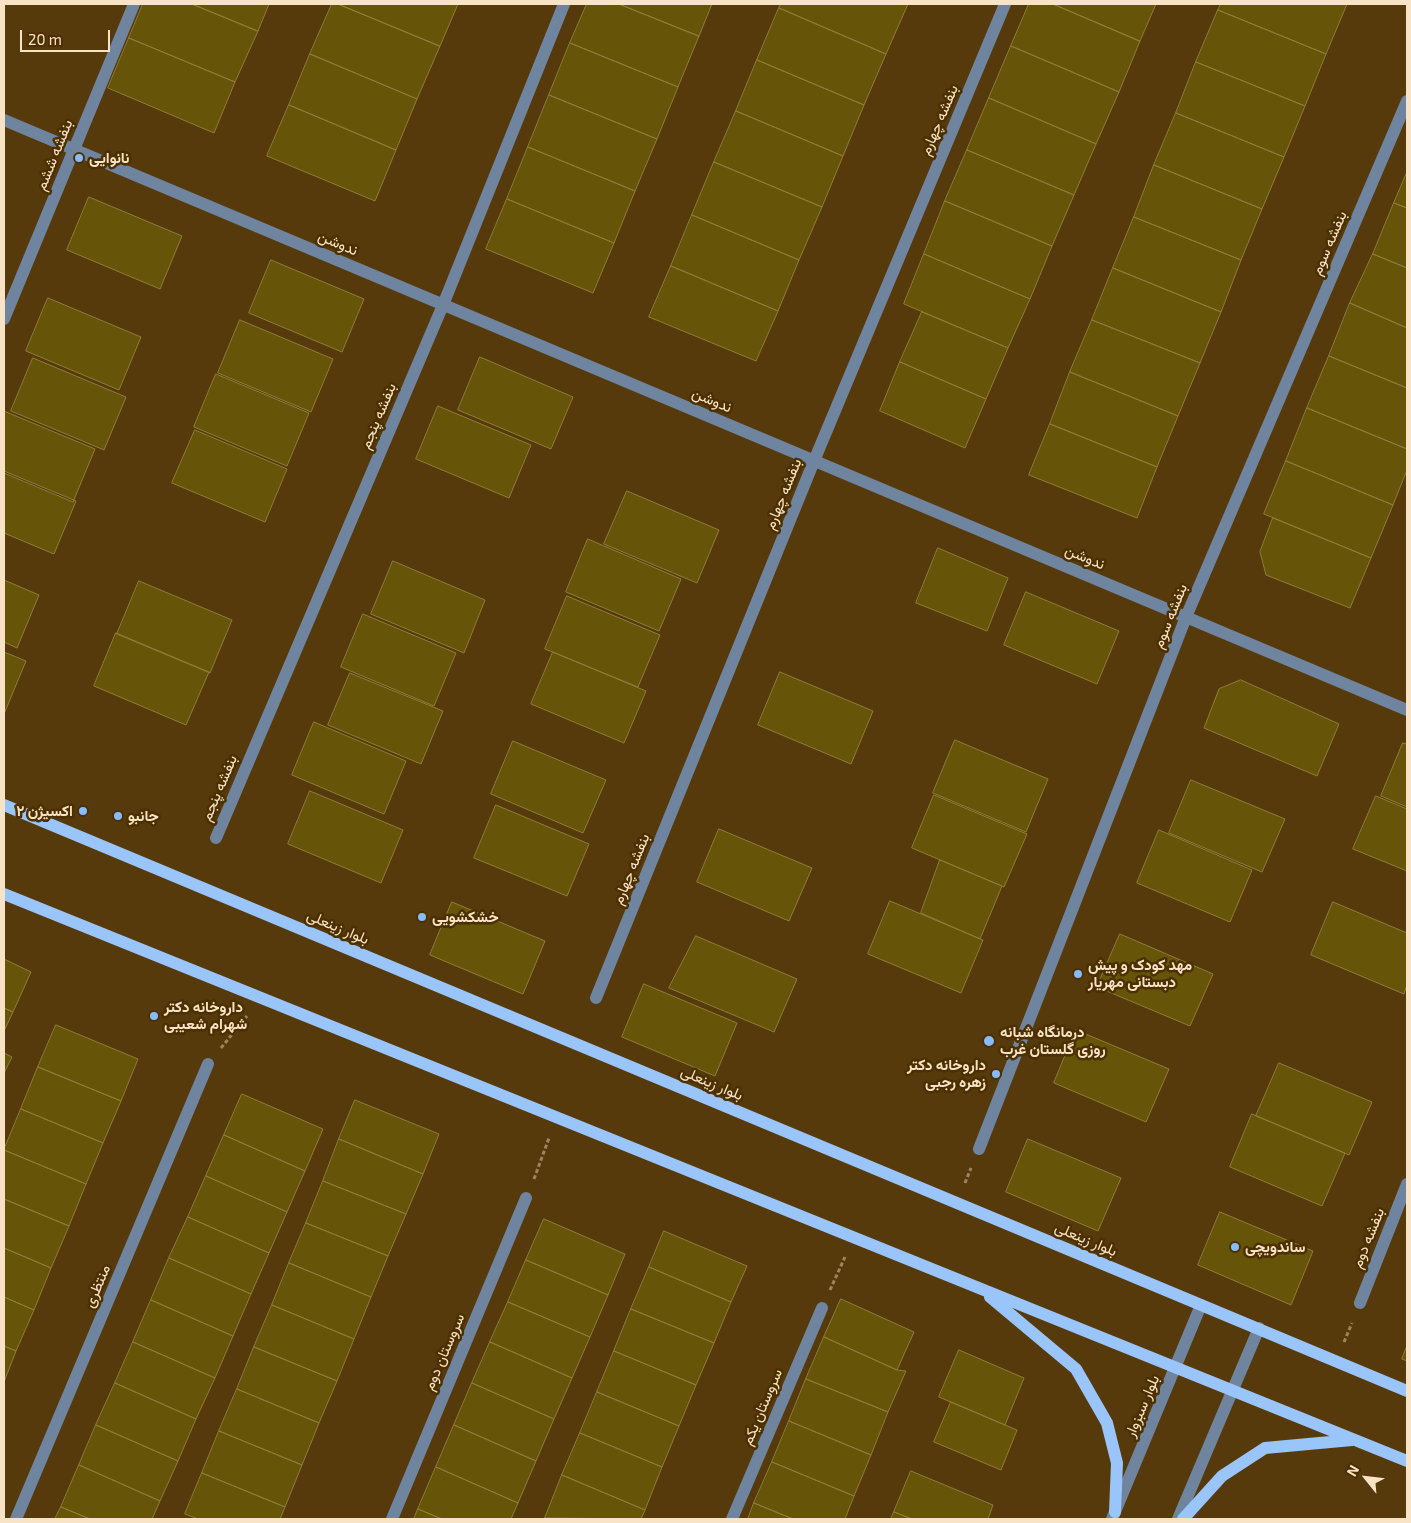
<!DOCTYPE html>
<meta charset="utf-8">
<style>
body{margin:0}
#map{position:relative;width:1411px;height:1523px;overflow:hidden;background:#573a0c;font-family:"Exo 2",sans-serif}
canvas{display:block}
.frame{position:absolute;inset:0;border:5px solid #f9e3c6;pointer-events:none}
.north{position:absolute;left:1341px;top:1453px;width:50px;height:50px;-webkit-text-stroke:4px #4c3000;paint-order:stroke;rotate:299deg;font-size:14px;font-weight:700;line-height:20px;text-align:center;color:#f9e3c6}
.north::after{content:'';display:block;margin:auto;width:18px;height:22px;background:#f9e3c6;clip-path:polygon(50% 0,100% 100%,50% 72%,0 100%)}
.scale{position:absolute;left:20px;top:30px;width:90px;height:22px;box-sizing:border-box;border:2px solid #f9e3c6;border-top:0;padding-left:6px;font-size:15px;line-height:18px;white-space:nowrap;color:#f9e3c6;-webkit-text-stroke:4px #4c3000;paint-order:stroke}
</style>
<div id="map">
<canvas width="1411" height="1523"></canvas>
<div class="frame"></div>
<div class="north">N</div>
<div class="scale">20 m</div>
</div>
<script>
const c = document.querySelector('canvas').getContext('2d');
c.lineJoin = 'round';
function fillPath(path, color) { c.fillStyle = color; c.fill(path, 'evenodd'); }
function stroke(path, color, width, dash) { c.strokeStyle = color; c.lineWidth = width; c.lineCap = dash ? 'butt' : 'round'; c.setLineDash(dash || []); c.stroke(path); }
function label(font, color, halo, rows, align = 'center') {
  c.font = font + ' "Exo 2",Vazirmatn,sans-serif'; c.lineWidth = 5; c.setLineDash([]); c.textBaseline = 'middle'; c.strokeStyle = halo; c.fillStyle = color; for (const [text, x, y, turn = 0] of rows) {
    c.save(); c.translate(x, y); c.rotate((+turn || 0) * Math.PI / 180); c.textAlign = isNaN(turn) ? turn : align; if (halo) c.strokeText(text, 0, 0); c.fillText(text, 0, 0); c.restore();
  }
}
const building = new Path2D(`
 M 143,4 L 192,4 L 258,31 L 235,82 L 129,38 Z
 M 192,4 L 269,4 L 258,31 Z
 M 332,4 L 338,4 L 440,46 L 417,99 L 310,54 Z
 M 338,4 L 458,4 L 440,46 Z
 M 587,4 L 619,4 L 699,36 L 678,87 L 570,43 Z
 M 619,4 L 712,4 L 699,36 Z
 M 781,4 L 908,4 L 886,54 L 779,8 Z
 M 1029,4 L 1053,4 L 1140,41 L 1119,92 L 1011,46 Z
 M 1053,4 L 1156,4 L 1140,41 Z
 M 1221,4 L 1347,4 L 1326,54 L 1218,10 Z
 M 779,8 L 886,54 L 864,105 L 757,60 Z
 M 1218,10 L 1326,54 L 1305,106 L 1196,62 Z
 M 129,38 L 235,82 L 214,133 L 108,88 Z
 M 570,43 L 678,87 L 657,139 L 549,95 Z
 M 1011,46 L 1119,92 L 1096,144 L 989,98 Z
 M 310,54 L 417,99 L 396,150 L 289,105 Z
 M 757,60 L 864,105 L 843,156 L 736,111 Z
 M 1196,62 L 1305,106 L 1284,157 L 1176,113 Z
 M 549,95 L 657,139 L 635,191 L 528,147 Z
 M 989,98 L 1096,144 L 1074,195 L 967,150 Z
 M 289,105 L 396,150 L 375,201 L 267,156 Z
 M 736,111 L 843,156 L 822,207 L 714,162 Z
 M 1176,113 L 1284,157 L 1262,209 L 1154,165 Z
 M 528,147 L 635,191 L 614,243 L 507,199 Z
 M 967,150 L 1074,195 L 1052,246 L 945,201 Z
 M 714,162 L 822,207 L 799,260 L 692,215 Z
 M 1154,165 L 1262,209 L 1241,260 L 1134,217 Z
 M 1407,172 L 1407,208 L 1394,203 Z
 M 89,197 L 182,236 L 160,289 L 67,250 Z
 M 507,199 L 614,243 L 593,293 L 486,249 Z
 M 945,201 L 1052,246 L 1030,299 L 924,254 Z
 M 1394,203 L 1407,208 L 1407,268 L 1373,254 Z
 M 692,215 L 799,260 L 778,311 L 671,266 Z
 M 1134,217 L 1241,260 L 1221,312 L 1113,268 Z
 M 924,254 L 1030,299 L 1008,348 L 904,304 Z
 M 1373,254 L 1407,268 L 1407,328 L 1350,303 Z
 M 271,260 L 364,299 L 342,352 L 249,313 Z
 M 671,266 L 778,311 L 756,361 L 649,317 Z
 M 1113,268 L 1221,312 L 1200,363 L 1092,320 Z
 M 48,298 L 141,337 L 119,390 L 26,351 Z
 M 1350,303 L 1407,328 L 1407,388 L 1329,356 Z
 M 922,312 L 1008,348 L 986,399 L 900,362 Z
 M 240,320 L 333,359 L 311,412 L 218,373 Z
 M 1092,320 L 1200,363 L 1178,416 L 1070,372 Z
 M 1329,356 L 1407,388 L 1407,449 L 1307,408 Z
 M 480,357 L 573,397 L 551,449 L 458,410 Z
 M 33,358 L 126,397 L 104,450 L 11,411 Z
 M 900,362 L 986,399 L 965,448 L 880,411 Z
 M 1070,372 L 1178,416 L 1157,467 L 1050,424 Z
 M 216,374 L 309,413 L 287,466 L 194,427 Z
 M 438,406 L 531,445 L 509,498 L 416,459 Z
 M 1307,408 L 1407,449 L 1407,470 L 1393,505 L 1286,461 Z
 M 4,411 L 95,449 L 73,502 L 4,473 Z
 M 1050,424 L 1157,467 L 1137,518 L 1029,475 Z
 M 195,430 L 287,469 L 265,522 L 172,483 Z
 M 1286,461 L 1393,505 L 1371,558 L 1264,514 Z
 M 4,471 L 76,501 L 54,554 L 4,533 Z
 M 627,491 L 719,530 L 697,583 L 604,544 Z
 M 1273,518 L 1371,558 L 1350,608 L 1266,575 L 1260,552 Z
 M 588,539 L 681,579 L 659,631 L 566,592 Z
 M 938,548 L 1008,578 L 987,631 L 916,603 Z
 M 393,561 L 485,600 L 464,653 L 371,614 Z
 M 4,580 L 39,595 L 17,648 L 4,642 Z
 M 139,581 L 232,620 L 210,673 L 117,634 Z
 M 1026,592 L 1119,631 L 1097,684 L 1004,645 Z
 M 567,596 L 660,635 L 638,687 L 545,649 Z
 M 363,614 L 456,653 L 434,706 L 341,667 Z
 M 116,633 L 209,672 L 186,725 L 94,686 Z
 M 4,652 L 26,661 L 4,714 Z
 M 553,652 L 646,691 L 624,743 L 531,704 Z
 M 780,672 L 873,711 L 851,764 L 758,725 Z
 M 350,673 L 443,711 L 421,764 L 328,725 Z
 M 1241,680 L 1339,724 L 1317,776 L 1204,728 L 1219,689 Z
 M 314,722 L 406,761 L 384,814 L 292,775 Z
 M 955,740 L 1048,779 L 1026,832 L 933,793 Z
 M 513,741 L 606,780 L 583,833 L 491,794 Z
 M 1403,743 L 1407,744 L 1407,807 L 1381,796 Z
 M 1191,780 L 1285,819 L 1262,872 L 1169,833 Z
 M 310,791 L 403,830 L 381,883 L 288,844 Z
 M 934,795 L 1027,834 L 1004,887 L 912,848 Z
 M 1376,796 L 1407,809 L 1407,871 L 1353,849 Z
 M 496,805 L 589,844 L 567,896 L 474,858 Z
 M 719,829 L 812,868 L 789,921 L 697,882 Z
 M 1159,830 L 1252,870 L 1230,922 L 1137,883 Z
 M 940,860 L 1002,886 L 980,939 L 921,913 Z
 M 890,901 L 983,940 L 961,993 L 868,954 Z
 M 452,902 L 545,941 L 523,994 L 430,955 Z
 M 1333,902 L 1407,933 L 1407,985 L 1404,994 L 1311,955 Z
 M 1120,934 L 1213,974 L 1190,1026 L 1097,987 Z
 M 696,936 L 797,979 L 774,1032 L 669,988 Z
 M 4,959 L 31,972 L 13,1012 L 4,1008 Z
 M 644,984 L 737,1023 L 715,1076 L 622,1037 Z
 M 4,1008 L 13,1012 L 4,1031 Z
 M 56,1025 L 138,1059 L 121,1101 L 38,1067 Z
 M 1076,1030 L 1169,1069 L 1146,1122 L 1054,1083 Z
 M 4,1053 L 12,1057 L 4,1073 Z
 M 1279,1063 L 1372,1102 L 1349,1155 L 1256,1116 Z
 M 38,1067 L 121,1101 L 103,1143 L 21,1109 Z
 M 242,1094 L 323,1129 L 305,1171 L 224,1135 Z
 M 355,1100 L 439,1134 L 423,1174 L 339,1139 Z
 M 21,1109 L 103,1143 L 86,1184 L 4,1150 Z
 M 1252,1114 L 1345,1153 L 1322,1206 L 1230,1167 Z
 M 224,1135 L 305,1171 L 287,1212 L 206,1176 Z
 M 339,1139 L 423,1174 L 406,1214 L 323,1181 Z
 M 1028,1139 L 1121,1178 L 1098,1231 L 1006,1192 Z
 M 4,1150 L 86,1184 L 69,1226 L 4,1199 Z
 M 206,1176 L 287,1212 L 269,1253 L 188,1217 Z
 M 323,1181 L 406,1214 L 388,1256 L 306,1223 Z
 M 4,1199 L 69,1226 L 51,1268 L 4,1248 Z
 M 1220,1212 L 1313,1251 L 1291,1305 L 1198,1265 Z
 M 188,1217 L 269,1253 L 251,1294 L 169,1258 Z
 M 544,1219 L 625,1254 L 608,1295 L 526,1260 Z
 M 306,1223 L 388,1256 L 371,1297 L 289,1263 Z
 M 664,1231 L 747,1266 L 731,1302 L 649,1267 Z
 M 4,1248 L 51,1268 L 34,1310 L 4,1297 Z
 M 169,1258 L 251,1294 L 233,1336 L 151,1300 Z
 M 526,1260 L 608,1295 L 590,1337 L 508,1302 Z
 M 289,1263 L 371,1297 L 354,1339 L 272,1305 Z
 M 649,1267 L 731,1302 L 714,1343 L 631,1309 Z
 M 4,1297 L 34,1310 L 16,1351 L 4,1346 Z
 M 841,1299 L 914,1332 L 897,1370 L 824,1337 Z
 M 151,1300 L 233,1336 L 215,1378 L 133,1342 Z
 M 508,1302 L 590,1337 L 572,1378 L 490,1342 Z
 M 272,1305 L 354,1339 L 337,1381 L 254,1347 Z
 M 631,1309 L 714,1343 L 696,1385 L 614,1351 Z
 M 824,1337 L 897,1370 L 906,1371 L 888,1412 L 806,1379 Z
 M 133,1342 L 215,1378 L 196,1419 L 115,1383 Z
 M 490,1342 L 572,1378 L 554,1419 L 472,1383 Z
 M 4,1346 L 16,1351 L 4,1382 Z
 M 1407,1346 L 1407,1361 L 1402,1359 Z
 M 254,1347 L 337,1381 L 319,1423 L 237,1389 Z
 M 959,1350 L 1024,1378 L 1005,1425 L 939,1397 Z
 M 614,1351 L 696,1385 L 679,1426 L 597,1392 Z
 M 806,1379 L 888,1412 L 871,1455 L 789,1421 Z
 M 115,1383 L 196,1419 L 178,1461 L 96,1425 Z
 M 472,1383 L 554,1419 L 536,1461 L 454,1425 Z
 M 237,1389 L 319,1423 L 302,1465 L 219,1431 Z
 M 597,1392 L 679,1426 L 662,1467 L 580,1433 Z
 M 951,1402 L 1017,1430 L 1001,1470 L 934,1442 Z
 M 789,1421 L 871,1455 L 854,1496 L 772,1462 Z
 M 96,1425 L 178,1461 L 160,1501 L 79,1465 Z
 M 454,1425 L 536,1461 L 518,1503 L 436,1467 Z
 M 219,1431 L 302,1465 L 285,1507 L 202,1473 Z
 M 580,1433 L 662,1467 L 645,1510 L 562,1475 Z
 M 772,1462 L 854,1496 L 845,1519 L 793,1519 L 754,1503 Z
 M 79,1465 L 160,1501 L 152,1519 L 90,1519 L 61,1507 Z
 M 436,1467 L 518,1503 L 511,1519 L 442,1519 L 418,1509 Z
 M 911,1471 L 993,1505 L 988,1519 L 912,1519 L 894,1512 Z
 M 202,1473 L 285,1507 L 280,1519 L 198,1519 L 185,1514 Z
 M 562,1475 L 645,1510 L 641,1519 L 545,1518 Z
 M 754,1503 L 793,1519 L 748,1519 Z
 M 61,1507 L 90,1519 L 55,1519 Z
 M 418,1509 L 442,1519 L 414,1519 Z
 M 894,1512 L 912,1519 L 891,1519 Z`);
const path = new Path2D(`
 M 221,1048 L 247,1016
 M 534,1179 L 549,1138
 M 965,1183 L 971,1168
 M 830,1290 L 845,1257
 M 1344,1342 L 1352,1323`);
const minor = new Path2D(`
 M 4,120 L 1407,710
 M 4,319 L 134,4
 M 216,838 L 443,305 L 564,4
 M 596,998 L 814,461 L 1005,4
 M 979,1149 L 1186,617 L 1407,101
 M 1360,1303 L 1407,1184
 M 16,1519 L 208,1064
 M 392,1519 L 526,1198
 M 732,1519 L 822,1308
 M 1112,1519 L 1201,1305
 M 1178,1519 L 1259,1328`);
const major = new Path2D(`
 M 4,805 L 1407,1391
 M 4,894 L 1407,1461
 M 990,1297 L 1076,1369 L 1107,1423 L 1117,1463 L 1115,1512
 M 1183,1519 L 1222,1476 L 1265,1448 L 1352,1440`);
const markers = [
 [79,158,5,"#87bbfb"],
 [83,811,5,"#87bbfb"],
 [118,816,5,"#87bbfb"],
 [422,917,5,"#87bbfb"],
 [1078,974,5,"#87bbfb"],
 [154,1016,5,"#87bbfb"],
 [989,1041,6,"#87bbfb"],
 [996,1074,5,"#87bbfb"],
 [1235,1247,5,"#87bbfb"]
];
const streetNames = [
 ["بنفشه چهارم",939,120,-67],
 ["بنفشه ششم",54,155,-68],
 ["ندوشن",338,243,23],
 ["بنفشه سوم",1329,243,-67],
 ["ندوشن",712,400,23],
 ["بنفشه پنجم",378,416,-67],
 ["بنفشه چهارم",783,494,-68],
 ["ندوشن",1085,557,23],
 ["بنفشه سوم",1170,616,-68],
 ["بنفشه پنجم",219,788,-67],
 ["بنفشه چهارم",631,869,-68],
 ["بلوار زینعلی",338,927,23],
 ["بلوار زینعلی",712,1083,23],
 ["بنفشه دوم",1368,1238,-68],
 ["بلوار زینعلی",1086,1239,23],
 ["منتظری",97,1286,-67],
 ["سروستان دوم",444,1352,-67],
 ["بلوار سبزوار",1142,1406,-67],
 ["سروستان یکم",762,1407,-67]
];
const poiNames = [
 ["نانوایی",89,158],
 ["اکسیژن ۲",73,811,"right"],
 ["جانبو",128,816],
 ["خشکشویی",432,917],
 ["مهد کودک و پیش",1088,965],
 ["دبستانی مهریار",1088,982],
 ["داروخانه دکتر",164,1007],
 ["شهرام شعیبی",164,1024],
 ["درمانگاه شبانه",1000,1032],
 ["روزی گلستان غرب",1000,1049],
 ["داروخانه دکتر",986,1065,"right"],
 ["زهره رجبی",986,1082,"right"],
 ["ساندویچی",1245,1247]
];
fillPath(building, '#665508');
stroke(building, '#8e7d3a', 1);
stroke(path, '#9e845e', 3, [4, 2.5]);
stroke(minor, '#6f849e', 12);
stroke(major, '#9ac5fb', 12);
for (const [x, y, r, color] of markers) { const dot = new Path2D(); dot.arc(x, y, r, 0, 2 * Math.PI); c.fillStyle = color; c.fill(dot); stroke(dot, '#4c3000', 2); }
label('15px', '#f9e3c6', '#4c3000', streetNames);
label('bold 15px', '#f9e3c6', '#4c3000', poiNames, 'left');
</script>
